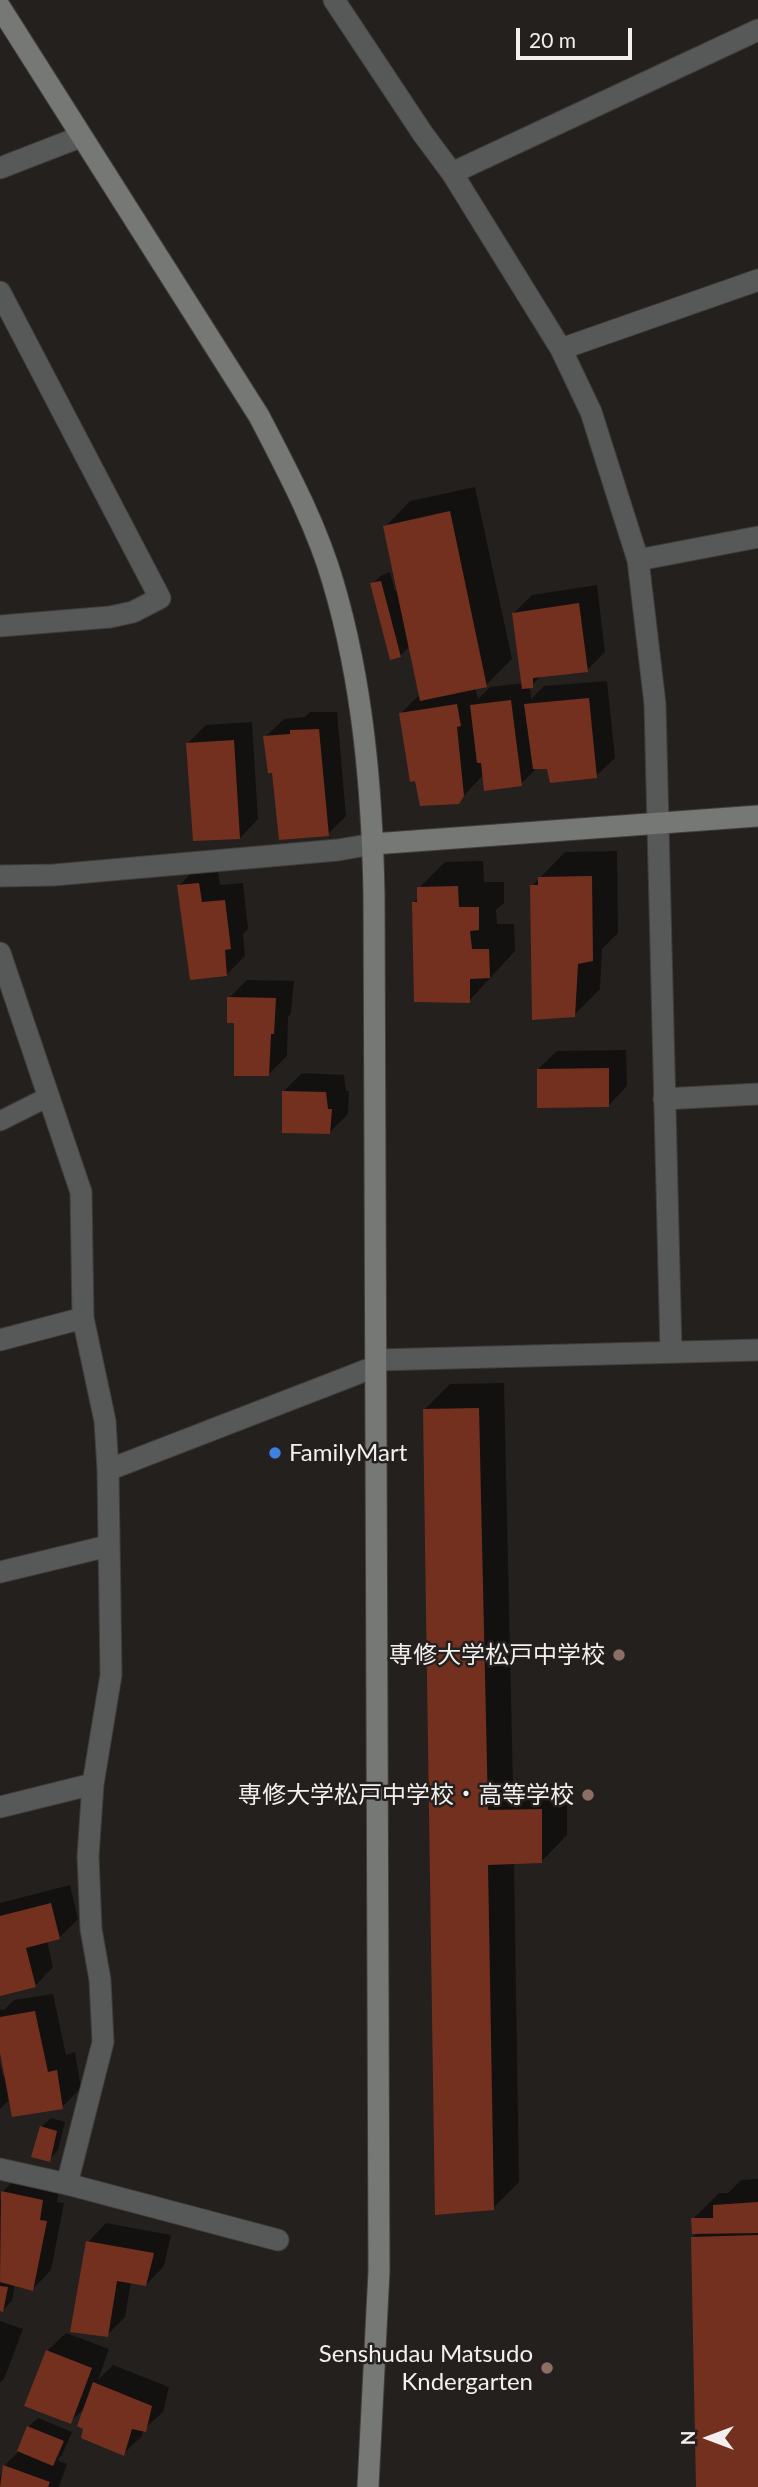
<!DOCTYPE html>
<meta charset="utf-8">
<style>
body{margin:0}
#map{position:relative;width:758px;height:2487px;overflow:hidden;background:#24201e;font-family:Lato,sans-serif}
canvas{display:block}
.north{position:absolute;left:674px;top:2403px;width:70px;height:70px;-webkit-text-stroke:5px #24201e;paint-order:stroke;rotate:270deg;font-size:19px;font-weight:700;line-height:28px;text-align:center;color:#f2efee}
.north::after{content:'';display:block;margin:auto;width:24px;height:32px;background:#f2efee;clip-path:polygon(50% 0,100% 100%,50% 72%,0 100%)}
.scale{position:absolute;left:516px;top:28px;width:116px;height:32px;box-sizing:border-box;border:4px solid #f2efee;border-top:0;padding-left:9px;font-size:21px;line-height:24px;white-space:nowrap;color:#f2efee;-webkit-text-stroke:5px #24201e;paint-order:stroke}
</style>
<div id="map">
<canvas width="758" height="2487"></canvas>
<div class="north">N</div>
<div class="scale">20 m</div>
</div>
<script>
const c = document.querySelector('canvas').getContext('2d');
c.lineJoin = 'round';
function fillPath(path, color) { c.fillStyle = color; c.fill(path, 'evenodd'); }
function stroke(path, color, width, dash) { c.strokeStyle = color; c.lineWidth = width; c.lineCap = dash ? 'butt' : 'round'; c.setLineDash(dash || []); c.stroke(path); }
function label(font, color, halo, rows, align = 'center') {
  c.font = font + ' Lato,"Noto Sans JP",sans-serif'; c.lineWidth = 5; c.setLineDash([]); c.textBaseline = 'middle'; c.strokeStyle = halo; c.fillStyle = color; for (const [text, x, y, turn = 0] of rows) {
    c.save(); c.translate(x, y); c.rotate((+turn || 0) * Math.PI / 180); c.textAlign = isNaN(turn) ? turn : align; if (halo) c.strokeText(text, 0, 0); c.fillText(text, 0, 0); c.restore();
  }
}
const shadow = new Path2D(`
 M 475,487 L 512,659 L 486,685 L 475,687 L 478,699 L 490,687 L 523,683 L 514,613 L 532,595 L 597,585 L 605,652 L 587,670 L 543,675 L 530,686 L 531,699 L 544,686 L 607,681 L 615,758 L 596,776 L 538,767 L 521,784 L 484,774 L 458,802 L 401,713 L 419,695 L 410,646 L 400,656 L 372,584 L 382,575 L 390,572 L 395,591 L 398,590 L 385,527 L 410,501 Z
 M 310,712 L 337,712 L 346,816 L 328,834 L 274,771 L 265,737 L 284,719 L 305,717 Z
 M 252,722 L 258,819 L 240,838 L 188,743 L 206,725 Z
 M 617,851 L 618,933 L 602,949 L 600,989 L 574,1015 L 532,886 L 565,852 Z
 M 483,861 L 484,882 L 504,882 L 504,903 L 496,910 L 497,924 L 514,924 L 515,951 L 469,1001 L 413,903 L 419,897 L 419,888 L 445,862 Z
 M 217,865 L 220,885 L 243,883 L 248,929 L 243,934 L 245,956 L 227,974 L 179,886 L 197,867 Z
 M 247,980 L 294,981 L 291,1013 L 288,1017 L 287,1056 L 269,1074 L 229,998 Z
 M 626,1050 L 627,1086 L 609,1105 L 538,1069 L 557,1051 Z
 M 302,1073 L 344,1075 L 346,1091 L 349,1091 L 348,1114 L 329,1133 L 284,1091 Z
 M 504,1383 L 513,1785 L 567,1784 L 567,1835 L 542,1861 L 514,1862 L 519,2182 L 493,2208 L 424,1410 L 450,1384 Z
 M 70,1885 L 78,1919 L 60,1937 L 47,1941 L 53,1967 L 35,1986 L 0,1995 L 0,1903 Z
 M 53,1994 L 66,2055 L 75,2052 L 81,2088 L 62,2107 L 10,2099 L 0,2109 L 0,2063 L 3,2076 L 6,2075 L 0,2043 L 0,2009 L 4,2010 L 14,2000 Z
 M 51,2118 L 65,2122 L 58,2150 L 49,2160 L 41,2127 Z
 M 21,2174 L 61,2182 L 57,2202 L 64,2203 L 51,2270 L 33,2289 L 15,2284 L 12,2301 L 3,2310 L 0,2309 L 0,2202 L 2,2192 Z
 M 758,2179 L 758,2487 L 698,2487 L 693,2237 L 698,2233 L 693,2219 L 719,2193 L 728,2193 L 741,2180 Z
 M 106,2223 L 171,2235 L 164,2266 L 146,2285 L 131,2282 L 125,2317 L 107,2335 L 88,2242 Z
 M 0,2321 L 23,2329 L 4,2379 L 0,2383 Z
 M 66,2333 L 109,2349 L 98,2380 L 113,2365 L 169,2387 L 163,2412 L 143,2430 L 142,2436 L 123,2454 L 87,2406 L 70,2422 L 47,2351 Z
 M 38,2418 L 72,2432 L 62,2455 L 57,2460 L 67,2464 L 59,2487 L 0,2487 L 0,2477 L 4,2466 L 19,2451 L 28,2427 Z`);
const building = new Path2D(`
 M 450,511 L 487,687 L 420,701 L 383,526 Z
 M 381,581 L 401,657 L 390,660 L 370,583 Z
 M 579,603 L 588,672 L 533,678 L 533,688 L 522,689 L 512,613 Z
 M 589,698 L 597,778 L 550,783 L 547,769 L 533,769 L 524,704 Z
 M 511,700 L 522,786 L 484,791 L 481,763 L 477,763 L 470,705 Z
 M 457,704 L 461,726 L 457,727 L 464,796 L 459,804 L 420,806 L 415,781 L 410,782 L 399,713 Z
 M 319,729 L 329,836 L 279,840 L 272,773 L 268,773 L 263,736 L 290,734 L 290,730 Z
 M 234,740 L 240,839 L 193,841 L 186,743 Z
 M 592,876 L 593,961 L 578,964 L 575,1017 L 532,1020 L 530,885 L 538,885 L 538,877 Z
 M 199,883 L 202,902 L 225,900 L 231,949 L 225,950 L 227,976 L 190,980 L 177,885 Z
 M 458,886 L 459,907 L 479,907 L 479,930 L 470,931 L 472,949 L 489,949 L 490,978 L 470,979 L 470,1003 L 414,1002 L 412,902 L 417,902 L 417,887 Z
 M 227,997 L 276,998 L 274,1034 L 271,1034 L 269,1076 L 234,1076 L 234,1023 L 227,1023 Z
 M 609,1068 L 609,1107 L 537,1108 L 537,1069 Z
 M 282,1091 L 326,1092 L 328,1109 L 332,1109 L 330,1134 L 282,1133 Z
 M 479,1408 L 488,1810 L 542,1809 L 542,1863 L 488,1865 L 494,2210 L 435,2215 L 423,1409 Z
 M 51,1903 L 60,1939 L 26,1948 L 36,1987 L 0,1996 L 0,1916 Z
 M 35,2011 L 48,2072 L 57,2070 L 63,2109 L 12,2117 L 0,2053 L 0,2017 Z
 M 40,2126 L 57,2131 L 50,2162 L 31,2157 Z
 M 1,2191 L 43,2200 L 40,2220 L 47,2221 L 33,2291 L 0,2282 Z
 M 758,2202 L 758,2233 L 692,2234 L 691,2218 L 713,2218 L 713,2205 Z
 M 758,2235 L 758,2487 L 696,2487 L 691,2237 Z
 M 86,2241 L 154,2253 L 146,2286 L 117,2281 L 108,2337 L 70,2332 Z
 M 0,2286 L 8,2287 L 3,2312 L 0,2311 Z
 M 46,2350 L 92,2368 L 71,2424 L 24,2406 Z
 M 93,2382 L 152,2406 L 146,2432 L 132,2429 L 124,2456 L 81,2438 L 83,2429 L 77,2426 Z
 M 27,2426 L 64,2441 L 53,2466 L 17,2451 Z
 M 3,2465 L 50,2482 L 48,2487 L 0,2487 Z`);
const lane = new Path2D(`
 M 0,1121 L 48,1097`);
const street = new Path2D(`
 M 334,0 L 423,134 L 452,173 L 561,349 L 591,412 L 638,560 L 655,704 L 671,1351
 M 0,168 L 80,137
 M 452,173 L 758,30
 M 0,292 L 160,598 L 133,612 L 110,617 L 0,626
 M 561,349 L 758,280
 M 638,560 L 758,537
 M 0,876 L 54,875 L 338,850 L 373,844
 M 0,953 L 81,1192 L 83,1318 L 105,1421 L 108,1470 L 111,1675 L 93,1784 L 88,1856 L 91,1929 L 100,1980 L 103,2042 L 67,2184
 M 664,1099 L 758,1094
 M 0,1340 L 83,1318
 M 377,1360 L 758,1350
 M 108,1470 L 377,1366
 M 0,1572 L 108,1546
 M 0,1807 L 93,1784
 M 0,2169 L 67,2184 L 278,2240`);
const secondary = new Path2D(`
 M 0,7 L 259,416 C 287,470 316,524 333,582 C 363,683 372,790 374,894 L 379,2271 L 368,2487
 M 373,844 L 758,816`);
const markers = [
 [275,1453,7,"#3f7fe0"],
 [619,1655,7,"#8d6e63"],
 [588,1795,7,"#8d6e63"],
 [547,2368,7,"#8d6e63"]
];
const poiNames = [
 ["FamilyMart",289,1453,"left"],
 ["専修大学松戸中学校",605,1655],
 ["専修大学松戸中学校・高等学校",574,1795],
 ["Senshudau Matsudo",533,2354],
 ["Kndergarten",533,2382]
];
fillPath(shadow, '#0007');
fillPath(building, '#73301f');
stroke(lane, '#413d3b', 21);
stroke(street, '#413d3b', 23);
stroke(secondary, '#413d3b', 23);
stroke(lane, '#575958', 19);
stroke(street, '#575958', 21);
stroke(secondary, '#767876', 21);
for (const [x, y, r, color] of markers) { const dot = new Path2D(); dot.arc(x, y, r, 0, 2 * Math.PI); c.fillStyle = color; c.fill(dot); stroke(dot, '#24201e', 2.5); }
label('24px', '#f2efee', '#24201e', poiNames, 'right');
</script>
